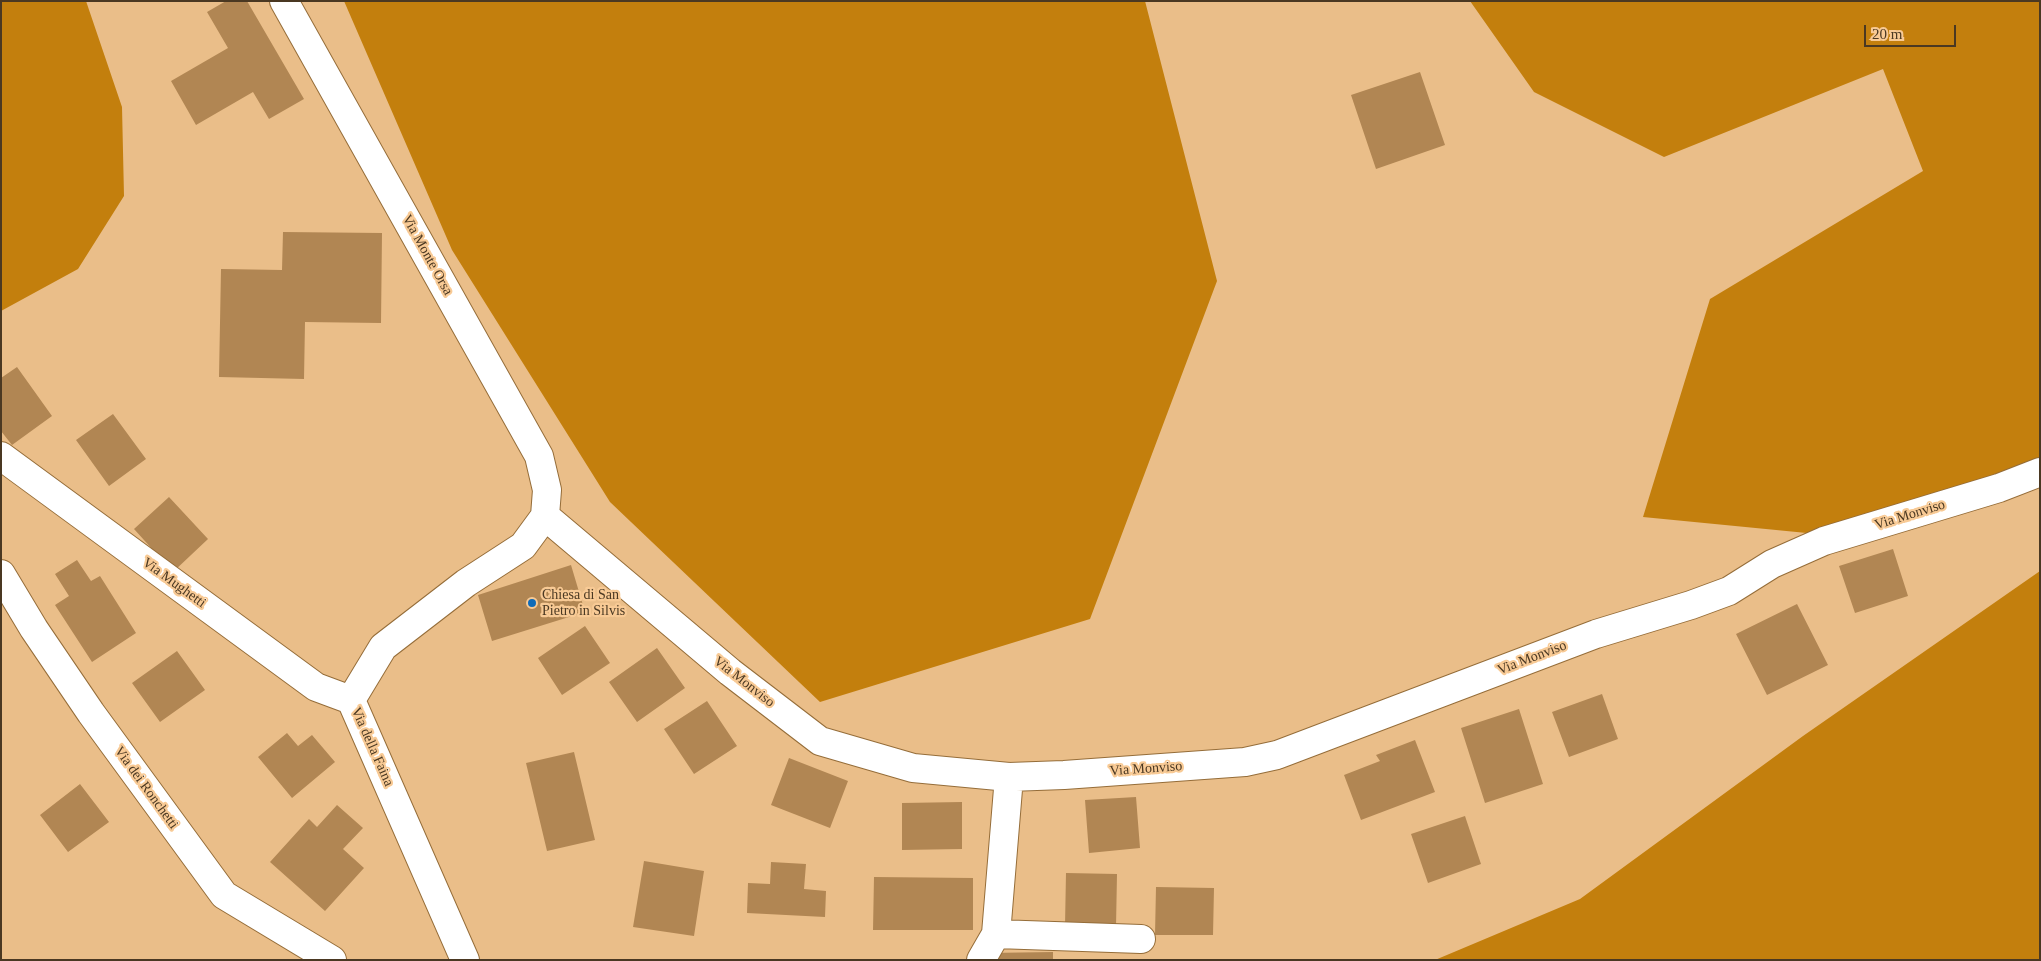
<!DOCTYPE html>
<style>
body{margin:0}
#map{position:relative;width:2041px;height:961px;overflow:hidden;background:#eabe89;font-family:Georgia,serif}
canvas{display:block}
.frame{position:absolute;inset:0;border:2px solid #4a3822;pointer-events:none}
.scale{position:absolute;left:1864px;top:25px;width:92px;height:22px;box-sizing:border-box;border:2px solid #4a3822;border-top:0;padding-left:6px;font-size:15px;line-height:18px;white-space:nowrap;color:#4a3822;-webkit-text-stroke:4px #f8ca95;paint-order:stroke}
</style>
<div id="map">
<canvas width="2041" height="961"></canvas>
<div class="frame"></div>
<div class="scale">20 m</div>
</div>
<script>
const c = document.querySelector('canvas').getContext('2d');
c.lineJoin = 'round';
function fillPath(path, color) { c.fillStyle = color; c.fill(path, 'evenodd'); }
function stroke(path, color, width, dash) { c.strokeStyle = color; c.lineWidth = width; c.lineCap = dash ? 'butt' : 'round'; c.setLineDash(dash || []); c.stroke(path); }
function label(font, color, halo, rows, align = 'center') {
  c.font = font + ' Georgia,serif'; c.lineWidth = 4.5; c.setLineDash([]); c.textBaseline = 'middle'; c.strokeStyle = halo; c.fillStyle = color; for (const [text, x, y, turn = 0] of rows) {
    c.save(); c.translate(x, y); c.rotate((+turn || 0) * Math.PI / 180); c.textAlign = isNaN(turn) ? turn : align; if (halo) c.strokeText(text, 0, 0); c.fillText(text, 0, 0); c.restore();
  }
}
const forest = new Path2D(`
 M 1,1 L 86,1 L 122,107 L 124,196 L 78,269 L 1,311 Z
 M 344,1 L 1145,1 L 1217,281 L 1090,619 L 820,702 L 610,502 L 452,250 Z
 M 1470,1 L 2040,1 L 2040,467 L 1858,538 L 1643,517 L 1710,299 L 1923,171 L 1883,69 L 1664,157 L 1534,92 Z
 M 2040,571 L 2040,960 L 1435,960 L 1580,899 L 1803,736 Z`);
const building = new Path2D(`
 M 226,1 L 247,1 L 304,99 L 269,119 L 253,92 L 196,125 L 171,81 L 228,48 L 207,12 Z
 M 1420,72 L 1445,145 L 1376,169 L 1351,95 Z
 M 283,232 L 382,233 L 381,323 L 305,322 L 304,379 L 219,377 L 221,269 L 282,270 Z
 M 17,367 L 52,416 L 12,445 L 1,431 L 1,378 Z
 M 113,414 L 146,459 L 109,486 L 76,440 Z
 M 169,497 L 208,539 L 173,572 L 134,529 Z
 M 1893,549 L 1908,596 L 1855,613 L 1839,566 Z
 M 77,560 L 91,581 L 100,576 L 136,633 L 92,662 L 55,605 L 69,596 L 55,574 Z
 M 571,565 L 585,612 L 492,641 L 478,595 Z
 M 1797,604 L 1828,665 L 1767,695 L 1736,634 Z
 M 585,626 L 610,663 L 562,695 L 538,658 Z
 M 657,648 L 685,688 L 637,722 L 609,682 Z
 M 177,651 L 205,690 L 160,722 L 132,683 Z
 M 1602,694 L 1618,739 L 1569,757 L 1552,712 Z
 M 707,701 L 737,746 L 694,774 L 664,729 Z
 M 1519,709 L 1543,784 L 1485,803 L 1461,728 Z
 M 287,733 L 298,746 L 312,735 L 335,762 L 292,798 L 258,757 Z
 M 1415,740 L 1435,792 L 1361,820 L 1344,775 L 1380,761 L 1376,755 Z
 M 574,752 L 595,840 L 547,851 L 526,763 Z
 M 789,758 L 848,781 L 830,828 L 771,805 Z
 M 80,784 L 109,822 L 68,852 L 40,815 Z
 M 1136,797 L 1140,848 L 1089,853 L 1085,800 Z
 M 962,802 L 962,849 L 902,850 L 902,803 Z
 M 337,805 L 363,828 L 343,849 L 364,868 L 325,911 L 270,862 L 309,819 L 317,827 Z
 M 1465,816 L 1481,864 L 1428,883 L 1411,834 Z
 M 644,861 L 704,871 L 694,936 L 633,927 Z
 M 771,862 L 806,864 L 804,889 L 826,891 L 825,917 L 747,913 L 748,883 L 770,884 Z
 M 1066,873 L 1117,874 L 1116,927 L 1065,926 Z
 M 874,877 L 973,878 L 973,930 L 873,930 Z
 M 1156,887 L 1214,888 L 1213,935 L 1155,935 Z
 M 1053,952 L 1053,960 L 988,960 L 988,953 Z`);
const street = new Path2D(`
 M 284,1 L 539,456 L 547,490 L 545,516
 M 1,456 L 316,687 L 351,700
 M 545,516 L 730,672 L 820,741 L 913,768 L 1009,777 L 1064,775 L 1245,762 L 1277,755 L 1596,634 L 1691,605 L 1729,591 L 1772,564 L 1824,541 L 1999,488 L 2040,472
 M 1,574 L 34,629 L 91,713 L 224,895 L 332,960
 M 351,700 L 465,960
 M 351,700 L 383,647 L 466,583 L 523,546 L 545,516
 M 996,934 L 1141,939
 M 981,960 L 996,934 L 1009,777`);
const markers = [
 [532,603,5,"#0f6bb8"]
];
const streetNames = [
 ["Via Monte Orsa",427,255,61],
 ["Via Monviso",1910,515,-17],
 ["Via Mughetti",174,583,36],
 ["Via Monviso",1532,658,-21],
 ["Via Monviso",744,682,38],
 ["Via della Faina",372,747,66],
 ["Via Monviso",1146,769,-4],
 ["Via dei Ronchetti",146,788,54]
];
const poiNames = [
 ["Chiesa di San",542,595],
 ["Pietro in Silvis",542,611]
];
fillPath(forest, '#c37f0d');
fillPath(building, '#b18653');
stroke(street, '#956d39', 30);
stroke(street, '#fff', 28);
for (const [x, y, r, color] of markers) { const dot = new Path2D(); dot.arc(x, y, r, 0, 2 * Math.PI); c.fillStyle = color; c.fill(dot); stroke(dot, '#f8ca95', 2); }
label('14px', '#4a3822', '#f8ca95', streetNames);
label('14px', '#4a3822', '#f8ca95', poiNames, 'left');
</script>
